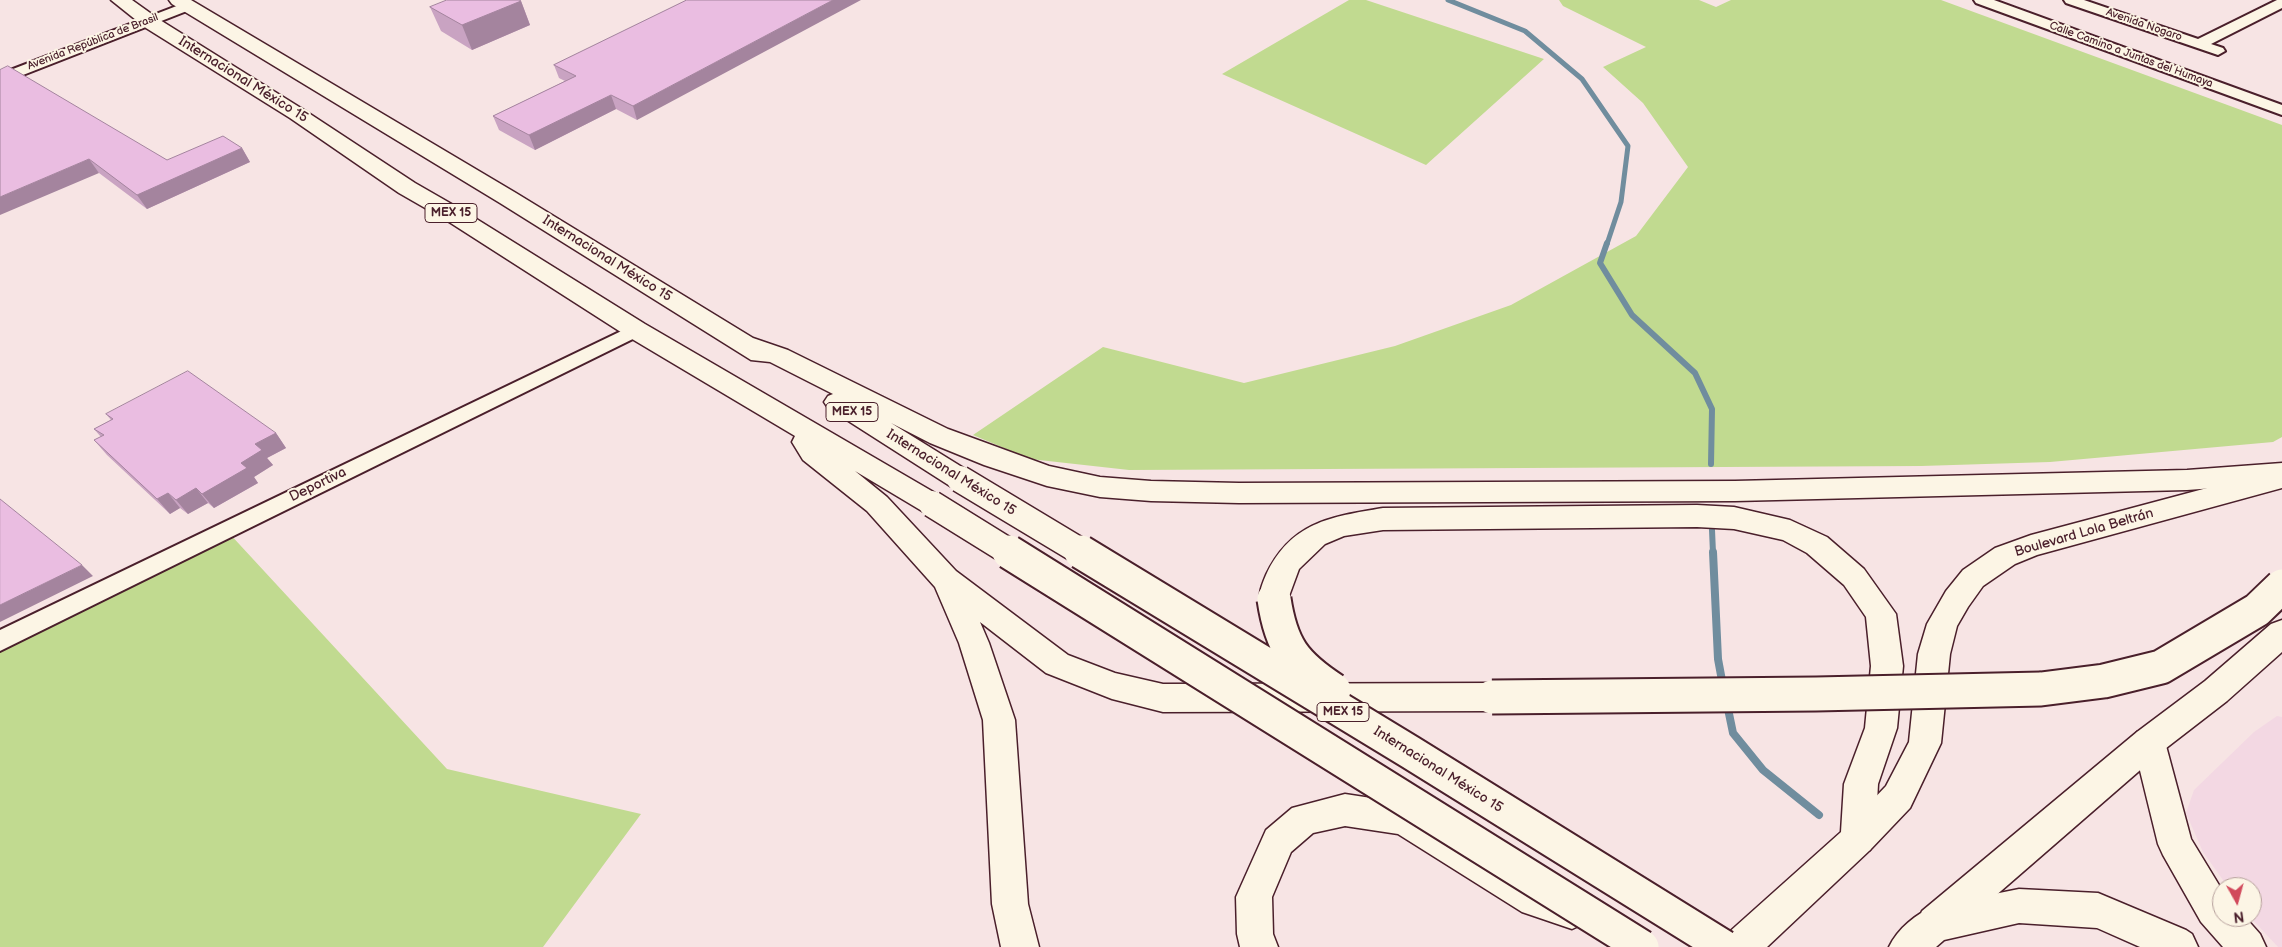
<!DOCTYPE html>
<meta charset="utf-8">
<style>
body{margin:0}
#map{position:relative;width:2282px;height:947px;overflow:hidden;background:#f7e4e4;font-family:"Balsamiq Sans",sans-serif}
canvas{display:block}
.north{position:absolute;left:2212px;top:877px;width:50px;height:50px;box-sizing:border-box;background:#fcf5e5;border:1px solid #b59f9b;border-radius:50%;rotate:173deg;font-size:14px;font-weight:700;line-height:20px;text-align:center;color:#4a1f2b}
.north::after{content:'';display:block;margin:auto;width:18px;height:22px;background:#d1495b;clip-path:polygon(50% 0,100% 100%,50% 72%,0 100%)}
</style>
<div id="map">
<canvas width="2282" height="947"></canvas>
<div class="north">N</div>
</div>
<script>
const c = document.querySelector('canvas').getContext('2d');
c.lineJoin = 'round';
function fillPath(path, color) { c.fillStyle = color; c.fill(path, 'evenodd'); }
function stroke(path, color, width, dash) { c.strokeStyle = color; c.lineWidth = width; c.lineCap = dash ? 'butt' : 'round'; c.setLineDash(dash || []); c.stroke(path); }
function label(font, color, halo, rows, align = 'center') {
  c.font = font + ' "Balsamiq Sans",sans-serif'; c.lineWidth = 4; c.setLineDash([]); c.textBaseline = 'middle'; c.strokeStyle = halo; c.fillStyle = color; for (const [text, x, y, turn = 0] of rows) {
    c.save(); c.translate(x, y); c.rotate((+turn || 0) * Math.PI / 180); c.textAlign = isNaN(turn) ? turn : align; if (halo) c.strokeText(text, 0, 0); c.fillText(text, 0, 0); c.restore();
  }
}
const built = new Path2D(`
 M 2277,716 L 2282,717 L 2282,947 L 2278,947 L 2250,917 L 2252,917 L 2252,887 L 2228,887 L 2203,852 L 2186,813 L 2194,790 L 2254,732 Z`);
const green = new Path2D(`
 M 1349,0 L 1366,0 L 1544,59 L 1426,165 L 1222,74 Z
 M 1559,0 L 1699,0 L 1716,7 L 1731,0 L 1941,0 L 2282,125 L 2282,437 L 2273,442 L 2050,462 L 1921,466 L 1129,470 L 1030,459 L 973,435 L 1103,347 L 1244,383 L 1395,346 L 1511,305 L 1636,236 L 1688,167 L 1643,103 L 1603,67 L 1646,47 L 1563,6 Z
 M 228,532 L 447,769 L 641,814 L 543,947 L 0,947 L 0,647 Z`);
const streamFar2 = new Path2D(`
 M 1448,0 L 1525,31 L 1582,79 L 1628,146 L 1621,202 L 1607,244`);
const streamFar1 = new Path2D(`
 M 1607,243 L 1600,263 L 1632,315 L 1695,373 L 1712,409 L 1711,464
 M 1712,530 L 1713,553`);
const stream = new Path2D(`
 M 1713,552 L 1718,659 L 1723,686
 M 1727,704 L 1733,733 L 1763,770 L 1819,815`);
const street = new Path2D(`
 M 1974,0 L 1994,0 L 2282,105 L 2282,115 L 1976,3 Z
 M 2064,0 L 2084,0 L 2198,39 L 2277,0 L 2282,0 L 2282,8 L 2211,44 L 2223,48 L 2225,51 L 2218,55 L 2066,3 Z
 M 187,2 L 192,3 L 194,6 L 192,9 L 0,84 L 0,74 Z
 M 636,324 L 643,326 L 646,330 L 643,334 L 0,651 L 0,630 Z`);
const secondary = new Path2D(`
 M 2282,468 L 2282,488 L 2037,555 L 2015,564 L 1983,586 L 1968,607 L 1957,626 L 1950,654 L 1941,743 L 1910,808 L 1870,850 L 1858,855 L 1846,850 L 1841,839 L 1846,828 L 1886,786 L 1909,742 L 1918,654 L 1927,624 L 1946,591 L 1963,570 L 1995,548 L 2031,535 Z
 M 2282,620 L 2282,652 L 2227,701 L 2161,752 L 1948,937 L 1935,942 L 1922,937 L 1917,924 L 1922,911 L 2137,732 L 2205,681 L 2271,624 Z`);
const primary = new Path2D(`
 M 111,0 L 132,0 L 160,20 L 304,110 L 415,183 L 462,210 L 645,324 L 942,497 L 946,504 L 942,511 L 932,515 L 922,511 L 855,471 L 887,497 L 956,571 L 1068,655 L 1115,673 L 1163,684 L 1492,683 L 1503,687 L 1508,697 L 1503,707 L 1492,711 L 1163,712 L 1112,699 L 1046,673 L 980,622 L 989,643 L 1015,720 L 1028,904 L 1039,947 L 1001,947 L 992,904 L 983,720 L 959,643 L 935,587 L 867,511 L 803,460 L 792,442 L 795,436 L 627,336 L 446,220 L 399,193 L 290,118 L 146,28 Z
 M 169,0 L 191,0 L 516,193 L 753,338 L 788,350 L 948,429 L 1049,466 L 1100,477 L 1151,481 L 1239,483 L 1735,481 L 2187,470 L 2282,463 L 2282,483 L 2187,490 L 1735,501 L 1239,503 L 1151,501 L 1100,497 L 1047,486 L 984,465 L 930,443 L 891,423 L 970,472 L 974,479 L 970,486 L 960,489 L 950,486 L 828,408 L 824,402 L 828,396 L 833,394 L 770,362 L 751,360 L 500,203 L 172,4 Z
 M 1697,505 L 1734,507 L 1790,520 L 1827,537 L 1864,569 L 1896,614 L 1903,666 L 1897,728 L 1878,784 L 1875,839 L 1870,850 L 1767,947 L 1721,947 L 1727,934 L 1841,832 L 1844,784 L 1865,728 L 1871,666 L 1866,617 L 1844,585 L 1807,553 L 1783,540 L 1734,529 L 1697,527 L 1383,530 L 1344,536 L 1325,544 L 1299,569 L 1285,607 L 1274,611 L 1263,607 C 1257,596 1261,587 1266,575 C 1291,522 1330,517 1383,508 Z
 M 2149,728 L 2161,732 L 2165,742 L 2191,839 L 2222,890 L 2222,917 L 2245,917 L 2260,934 L 2266,947 L 2223,947 L 2201,922 L 2163,855 L 2158,844 L 2133,742 L 2137,732 Z
 M 1345,794 L 1404,803 L 1416,808 L 1543,885 L 1585,899 L 1590,911 L 1585,923 L 1572,929 L 1522,912 L 1398,834 L 1345,826 L 1313,833 L 1291,852 L 1272,897 L 1273,934 L 1278,947 L 1240,947 L 1237,934 L 1236,897 L 1266,830 L 1292,808 Z
 M 2019,889 L 2098,893 L 2186,930 L 2192,934 L 2198,947 L 2140,947 L 2097,928 L 2019,923 L 1944,940 L 1936,947 L 1889,947 C 1898,928 1916,914 1935,906 Z`);
const primaryBridgeFar1 = new Path2D(`
 M 960,479 L 1083,553
 M 932,504 L 1011,553`);
const primaryBridge = new Path2D(`
 M 1009,552 L 1642,947
 M 1081,552 L 1410,752 L 1724,947
 M 1274,599 C 1281,646 1294,664 1334,690
 M 1492,697 L 1816,694 L 2041,689 L 2104,681 L 2161,667 L 2257,610 L 2282,586`);
const wall = new Path2D(`
 M 687,0 L 637,120 L 616,109 L 535,150 L 499,130 L 493,116 L 565,81 L 559,78 L 554,65 Z
 M 521,1 L 530,25 L 472,50 L 441,31 L 430,7 Z
 M 0,70 L 167,160 L 242,148 L 250,162 L 147,209 L 99,173 Z
 M 106,414 L 276,433 L 286,448 L 267,458 L 273,465 L 254,477 L 258,483 L 214,508 L 208,503 L 188,514 L 180,508 L 170,514 L 107,455 L 94,440 L 101,437 L 94,429 L 111,420 Z`);
const shadedWall = new Path2D(`
 M 833,0 L 861,0 L 637,120 L 633,106 Z
 M 521,1 L 530,25 L 472,50 L 462,25 Z
 M 611,95 L 616,109 L 535,150 L 529,135 Z
 M 242,148 L 250,162 L 147,209 L 137,195 Z
 M 89,159 L 99,173 L 0,215 L 0,197 Z
 M 276,433 L 286,448 L 267,458 L 273,465 L 254,477 L 258,483 L 214,508 L 202,494 L 241,463 L 255,444 Z
 M 196,488 L 208,503 L 188,514 L 176,500 Z
 M 168,493 L 180,508 L 170,514 L 157,499 Z
 M 82,565 L 93,576 L 0,622 L 0,605 Z`);
const building = new Path2D(`
 M 447,0 L 519,0 L 521,1 L 462,25 L 430,7 Z
 M 687,0 L 833,0 L 633,106 L 611,95 L 529,135 L 493,116 L 576,76 L 554,65 Z
 M 8,66 L 167,160 L 223,136 L 242,148 L 137,195 L 89,159 L 0,197 L 0,70 Z
 M 188,371 L 276,433 L 255,444 L 262,450 L 241,463 L 247,468 L 202,494 L 196,488 L 176,500 L 168,493 L 157,499 L 94,440 L 104,435 L 94,429 L 113,419 L 106,414 Z
 M 0,499 L 82,565 L 0,605 Z`);
const farStreetnames = [
 ["Avenida Nogaro",2144,25,19],
 ["Avenida República de Brasil",93,42,-21],
 ["Calle Camino a Juntas del Humaya",2131,55,20]
];
const shields = [
 [451,213,52],
 [852,412,52],
 [1343,712,52]
];
const shieldNames = [
 ["MEX 15",451,213],
 ["MEX 15",852,412],
 ["MEX 15",1343,712]
];
const streetNames = [
 ["Internacional México 15",243,80,32],
 ["Internacional México 15",607,259,32],
 ["Internacional México 15",951,473,32],
 ["Deportiva",318,485,-26],
 ["Boulevard Lola Beltrán",2084,533,-16],
 ["Internacional México 15",1438,770,32]
];
fillPath(built, '#f3d8e3');
fillPath(green, '#c1da90');
stroke(streamFar2, '#708d9e', 5);
stroke(streamFar1, '#708d9e', 6);
stroke(stream, '#708d9e', 8);
stroke(street, '#4a1f2b', 4);
stroke(secondary, '#4a1f2b', 3);
stroke(primary, '#4a1f2b', 3);
fillPath(street, '#fcf5e5');
fillPath(secondary, '#fcf5e5');
fillPath(primary, '#fcf5e5');
stroke(primaryBridgeFar1, '#4a1f2b', 29, []);
stroke(primaryBridge, '#4a1f2b', 37, []);
stroke(primaryBridgeFar1, '#fcf5e5', 26);
stroke(primaryBridge, '#fcf5e5', 33);
fillPath(wall, '#c9a3c2');
fillPath(shadedWall, '#a4849e');
fillPath(building, '#eabde1');
stroke(building, '#a4849e', 1);
label('11px', '#4a1f2b', '#fcf5e5', farStreetnames);
for (const [x, y, w] of shields) { const box = new Path2D(); box.roundRect(x - w / 2, y - 9.5, w, 19, 4); c.fillStyle = '#fcf5e5'; c.fill(box); stroke(box, '#4a1f2b', 1); }
label('bold 12px', '#4a1f2b', null, shieldNames);
label('14px', '#4a1f2b', '#fcf5e5', streetNames);
</script>
